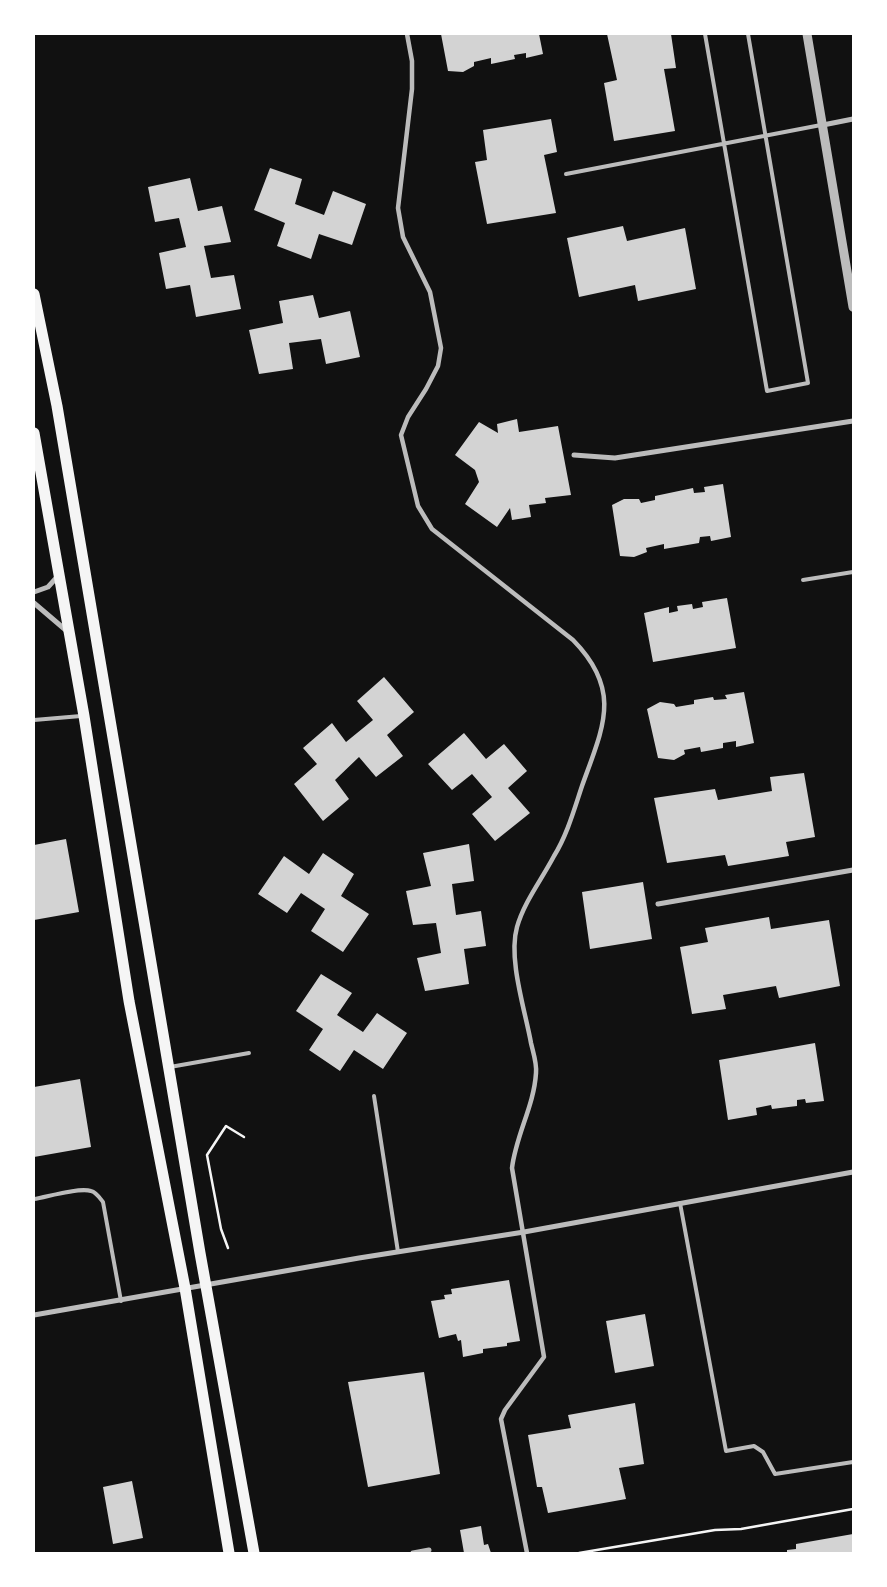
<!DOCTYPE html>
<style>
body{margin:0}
#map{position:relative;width:887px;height:1587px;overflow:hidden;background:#111;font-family:Bitter,serif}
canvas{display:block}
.frame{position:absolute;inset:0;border:35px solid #fff;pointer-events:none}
</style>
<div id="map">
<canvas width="887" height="1587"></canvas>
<div class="frame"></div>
</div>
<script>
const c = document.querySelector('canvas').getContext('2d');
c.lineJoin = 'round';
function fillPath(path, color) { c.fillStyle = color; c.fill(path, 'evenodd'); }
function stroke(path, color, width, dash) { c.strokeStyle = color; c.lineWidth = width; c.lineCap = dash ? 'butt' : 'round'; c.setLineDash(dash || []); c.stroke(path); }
const building = new Path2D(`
 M 441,34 L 539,34 L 543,54 L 526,58 L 526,53 L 514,55 L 515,59 L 491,64 L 491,58 L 474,62 L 474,66 L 463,72 L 448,71 Z
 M 607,34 L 671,34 L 676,68 L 664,69 L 675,131 L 614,141 L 604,83 L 617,80 Z
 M 551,119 L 557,152 L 544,155 L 556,213 L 487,224 L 475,162 L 487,160 L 483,130 Z
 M 270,168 L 302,179 L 295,204 L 324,215 L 333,191 L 366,204 L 352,245 L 319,234 L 311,259 L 277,246 L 285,223 L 254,210 Z
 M 190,178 L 198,211 L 222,206 L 231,242 L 204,246 L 211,278 L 234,275 L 241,309 L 196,317 L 190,285 L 166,289 L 159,253 L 186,247 L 179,218 L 155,222 L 148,187 Z
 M 623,226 L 627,241 L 685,228 L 696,289 L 638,301 L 635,285 L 579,297 L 567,238 Z
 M 313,295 L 319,318 L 350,311 L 360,357 L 326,364 L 321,339 L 289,343 L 293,369 L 259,374 L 249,330 L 283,323 L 279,301 Z
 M 517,419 L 519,432 L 558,426 L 571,495 L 545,498 L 546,503 L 529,505 L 531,517 L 512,520 L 510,508 L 497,527 L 465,504 L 479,482 L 475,470 L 455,455 L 479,422 L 498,433 L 497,424 Z
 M 723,484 L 731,537 L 711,541 L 710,536 L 700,537 L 699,543 L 664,549 L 664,544 L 646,548 L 647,552 L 634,557 L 620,556 L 612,505 L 624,499 L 639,499 L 641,503 L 655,500 L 655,496 L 693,488 L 694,493 L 705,492 L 704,487 Z
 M 727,598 L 736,648 L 653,662 L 644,613 L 669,607 L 669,613 L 678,611 L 677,606 L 692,604 L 693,609 L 703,607 L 702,602 Z
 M 384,677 L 414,712 L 387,735 L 403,756 L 376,777 L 359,757 L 335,780 L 349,799 L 323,821 L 294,784 L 317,764 L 303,748 L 332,723 L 346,742 L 373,720 L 357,701 Z
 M 744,692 L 754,743 L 736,747 L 736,741 L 723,743 L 723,748 L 701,752 L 700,747 L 684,750 L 685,754 L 674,760 L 658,758 L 647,709 L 660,702 L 674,704 L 676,707 L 694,704 L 694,700 L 713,697 L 714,700 L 727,699 L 725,695 Z
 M 464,733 L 486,759 L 504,744 L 527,771 L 508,788 L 530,813 L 495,841 L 472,814 L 492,797 L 472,774 L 452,790 L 428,764 Z
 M 804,773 L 815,837 L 786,842 L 789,856 L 728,866 L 725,855 L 667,863 L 654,798 L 715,789 L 718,800 L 772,791 L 770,777 Z
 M 66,839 L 79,912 L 34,920 L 34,845 Z
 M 469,844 L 474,881 L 452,884 L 456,915 L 481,911 L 486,946 L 464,949 L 469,984 L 425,991 L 417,958 L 441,953 L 436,923 L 413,925 L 406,891 L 431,886 L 423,853 Z
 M 323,853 L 354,874 L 341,896 L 369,914 L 343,952 L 311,931 L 325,909 L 301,893 L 287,913 L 258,894 L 284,856 L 309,874 Z
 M 643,882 L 652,939 L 590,949 L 582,892 Z
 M 769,917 L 771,929 L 829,920 L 840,986 L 779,998 L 776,986 L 723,995 L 726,1009 L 692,1014 L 680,947 L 708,942 L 705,928 Z
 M 321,974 L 352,993 L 337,1015 L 363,1032 L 377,1013 L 407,1033 L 383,1069 L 354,1050 L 340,1071 L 309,1050 L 323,1029 L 296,1011 Z
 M 815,1043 L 824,1101 L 806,1103 L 805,1099 L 797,1100 L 797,1106 L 772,1109 L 771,1105 L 756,1108 L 757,1115 L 728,1120 L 719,1060 Z
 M 80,1079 L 91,1147 L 34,1157 L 34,1087 Z
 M 509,1280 L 520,1341 L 507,1343 L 507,1346 L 483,1349 L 483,1353 L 463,1357 L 461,1340 L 458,1341 L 456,1334 L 439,1338 L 431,1301 L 445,1299 L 444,1295 L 452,1294 L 451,1289 Z
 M 645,1314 L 654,1366 L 615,1373 L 606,1321 Z
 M 424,1372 L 440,1474 L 368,1487 L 348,1382 Z
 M 635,1403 L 644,1464 L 619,1468 L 626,1499 L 548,1513 L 542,1487 L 537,1487 L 528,1435 L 571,1428 L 568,1415 Z
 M 132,1481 L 143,1538 L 113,1544 L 103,1487 Z
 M 481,1526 L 484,1545 L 488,1544 L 491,1553 L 464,1553 L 460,1530 Z
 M 853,1534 L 853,1553 L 787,1553 L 787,1550 L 796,1549 L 796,1544 Z`);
const path = new Path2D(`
 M 228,1248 L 221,1229 L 207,1155 L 226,1126 L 244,1137
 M 579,1553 L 715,1530 L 741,1529 L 853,1509`);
const service = new Path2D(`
 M 705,34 L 767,391 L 808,383 L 748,34
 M 566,174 L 821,125
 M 803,580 L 853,572
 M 34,720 L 81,716
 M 170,1067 L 249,1053
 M 374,1096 L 398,1252
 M 34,1199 C 47,1197 79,1187 91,1191 C 96,1192 100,1198 103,1202 L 121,1301
 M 680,1203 L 726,1451 L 754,1446 L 763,1452 L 775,1474 L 853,1462`);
const pedestrian = new Path2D(`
 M 407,34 L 412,61 L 412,89 L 398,208 L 403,237 L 430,292 L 441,348 L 438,366 L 426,389 L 408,417 L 401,435 L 418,506 L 432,529 L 573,640 C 623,691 603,727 582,786 C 574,810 567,835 554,856 C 542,879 524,902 517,927 C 508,959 525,1010 531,1043 C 533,1052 537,1063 536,1073 C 534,1106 516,1135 512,1168 L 544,1357 L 505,1410 L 501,1419 L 527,1553`);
const minor = new Path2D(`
 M 823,125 L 853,119
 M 574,455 L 615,458 L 853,421
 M 34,592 L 48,587 L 58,576
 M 34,603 L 68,632
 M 658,904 L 853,870
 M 34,1315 L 359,1258 L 524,1232 L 853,1172
 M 413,1553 L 429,1550`);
const tertiary = new Path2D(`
 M 807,34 L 853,307`);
const primary = new Path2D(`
 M 34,294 L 57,406 L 200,1253 L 254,1553
 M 34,433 L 84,716 L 129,1001 L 185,1288 L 229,1553`);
fillPath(building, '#d3d3d3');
stroke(path, '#f5f5f5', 2.5);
stroke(service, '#bcbcbc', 4);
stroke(pedestrian, '#bcbcbc', 4.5);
stroke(minor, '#bcbcbc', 5);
stroke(tertiary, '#bcbcbc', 9);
stroke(primary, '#f5f5f5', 11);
</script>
